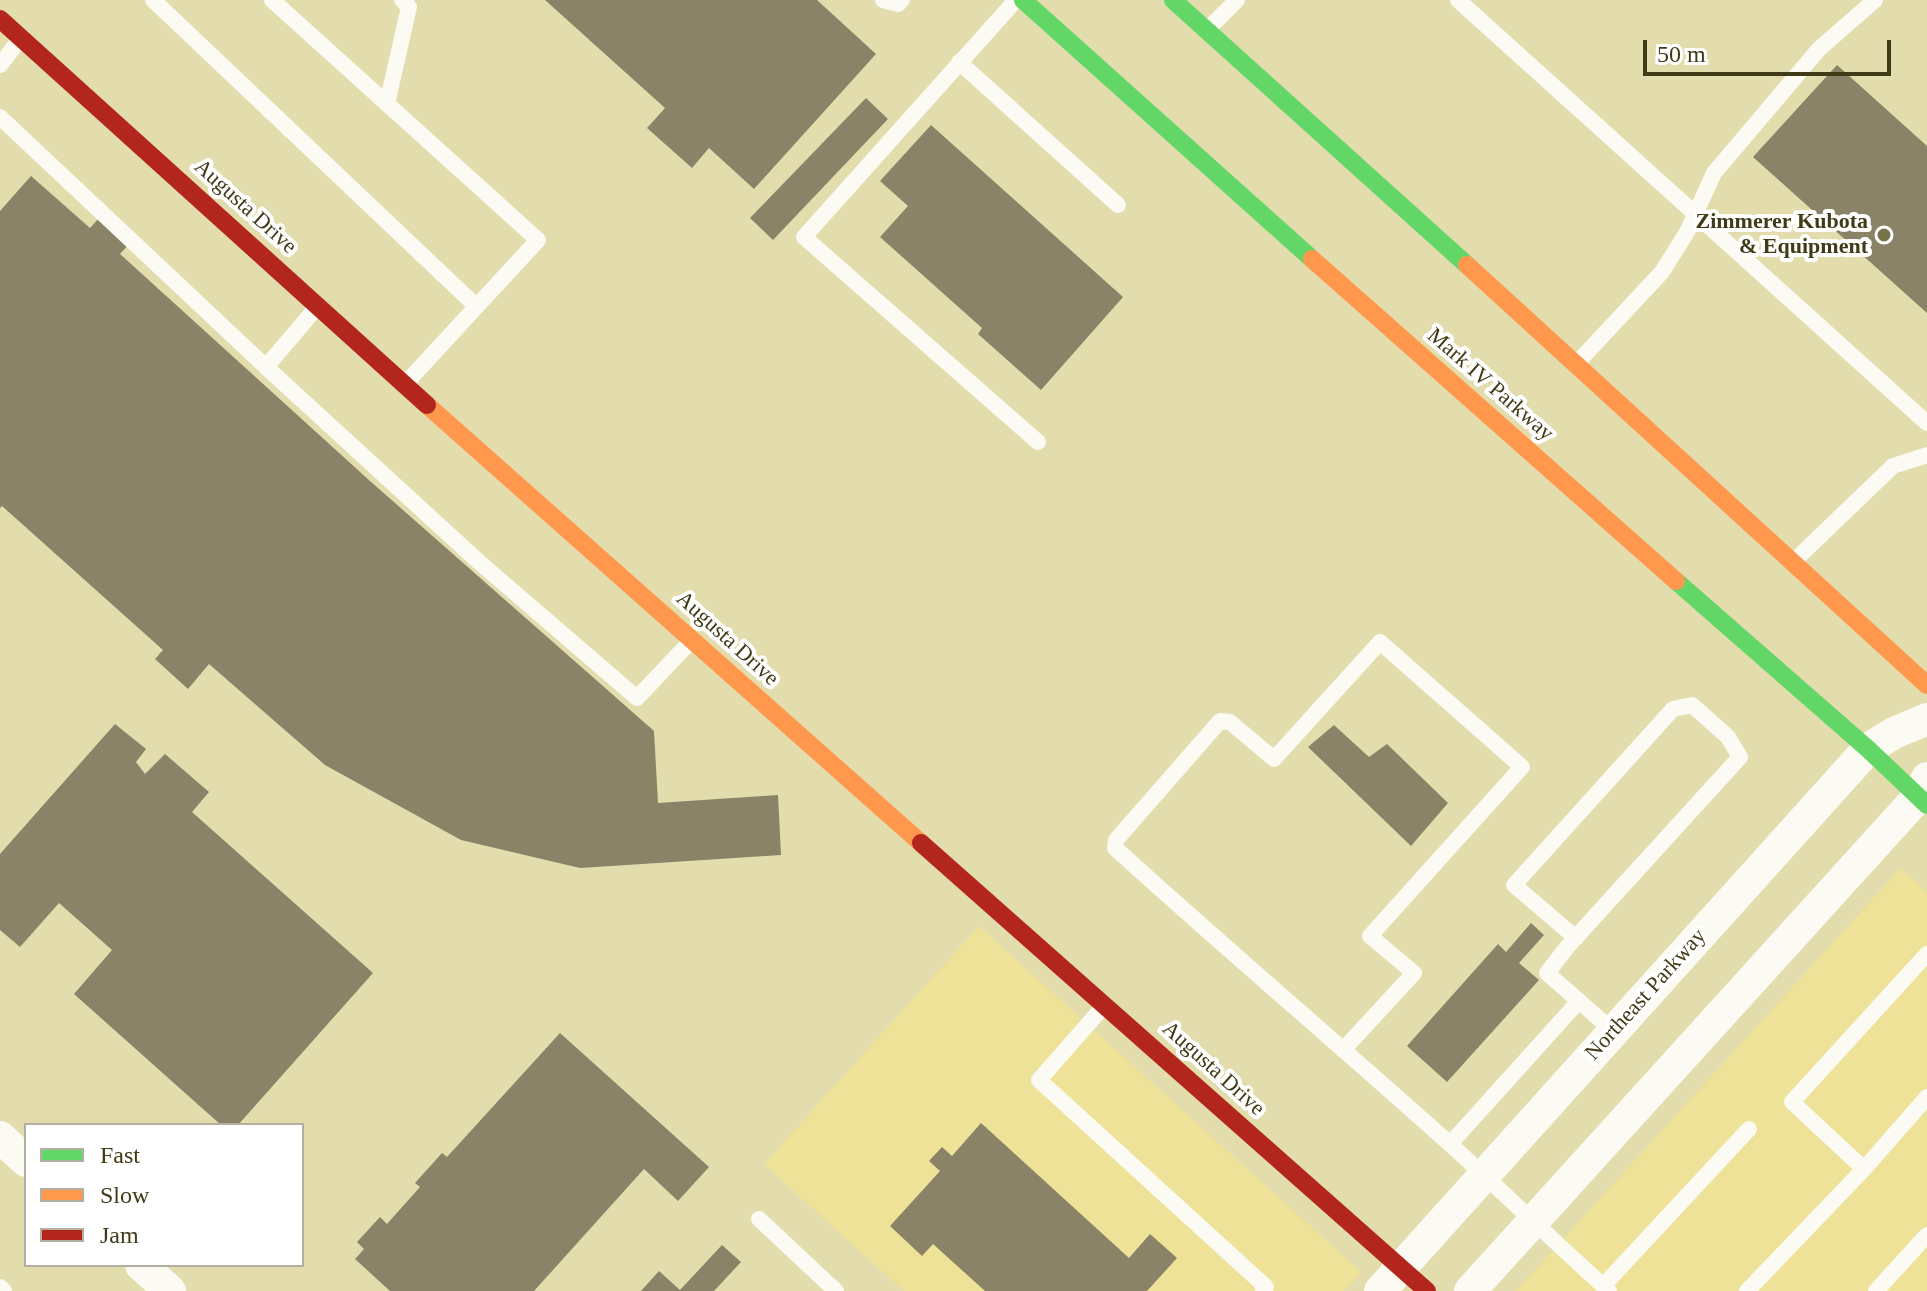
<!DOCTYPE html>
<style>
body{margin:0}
#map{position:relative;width:1927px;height:1291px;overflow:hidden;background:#e3dcac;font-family:"Times New Roman",serif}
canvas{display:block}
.legend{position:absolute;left:24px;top:1123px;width:280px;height:144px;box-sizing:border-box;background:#fff;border:2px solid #b3b0a2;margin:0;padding:10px 14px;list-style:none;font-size:24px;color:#403a16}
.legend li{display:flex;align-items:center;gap:16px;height:40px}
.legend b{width:40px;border:2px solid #b3b0a2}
.scale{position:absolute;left:1643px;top:40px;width:248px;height:36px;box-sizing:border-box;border:4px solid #403a16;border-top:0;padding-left:10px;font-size:24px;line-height:28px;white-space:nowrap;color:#403a16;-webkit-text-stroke:6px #fff;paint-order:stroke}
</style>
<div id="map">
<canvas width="1927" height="1291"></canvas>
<ul class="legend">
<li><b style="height:10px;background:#63d668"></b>Fast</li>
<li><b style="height:10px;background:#ff974d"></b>Slow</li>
<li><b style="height:10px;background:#b3261e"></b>Jam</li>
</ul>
<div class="scale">50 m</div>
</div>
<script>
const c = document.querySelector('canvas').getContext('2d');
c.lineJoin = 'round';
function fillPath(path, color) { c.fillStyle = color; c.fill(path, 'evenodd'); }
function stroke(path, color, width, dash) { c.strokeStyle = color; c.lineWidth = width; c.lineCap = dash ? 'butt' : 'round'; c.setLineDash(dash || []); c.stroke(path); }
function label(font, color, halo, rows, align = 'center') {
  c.font = font + ' "Times New Roman",serif'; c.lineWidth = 8; c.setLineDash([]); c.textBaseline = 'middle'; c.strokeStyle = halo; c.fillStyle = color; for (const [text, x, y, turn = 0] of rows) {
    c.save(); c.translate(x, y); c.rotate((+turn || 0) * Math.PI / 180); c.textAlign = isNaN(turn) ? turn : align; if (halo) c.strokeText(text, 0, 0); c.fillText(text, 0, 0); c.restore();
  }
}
const built = new Path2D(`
 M 1901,868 L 1927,892 L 1927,1291 L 1516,1291 Z
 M 979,926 L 1361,1272 L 1344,1291 L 904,1291 L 764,1164 Z`);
const building = new Path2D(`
 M 545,0 L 817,0 L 876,54 L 754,189 L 709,148 L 692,168 L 647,128 L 665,108 Z
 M 1837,65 L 1927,146 L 1927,313 L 1753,157 Z
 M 866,98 L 888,119 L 773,240 L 750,218 Z
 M 931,125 L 1123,297 L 1041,390 L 978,334 L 982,328 L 880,237 L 908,206 L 880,181 Z
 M 31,176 L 90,228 L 101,216 L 130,243 L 120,254 L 370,481 L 654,731 L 658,803 L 778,795 L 781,855 L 580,868 L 461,840 L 325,765 L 209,664 L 188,689 L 155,659 L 163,650 L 2,506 L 0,508 L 0,211 Z
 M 115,724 L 146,749 L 136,762 L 145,774 L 165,754 L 209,792 L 192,812 L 373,973 L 238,1125 L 221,1125 L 74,994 L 112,950 L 59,903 L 20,947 L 0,930 L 0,854 Z
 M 1334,725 L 1369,757 L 1387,744 L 1448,803 L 1411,846 L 1308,747 Z
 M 1531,923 L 1544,935 L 1519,963 L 1539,980 L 1447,1082 L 1407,1046 L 1498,944 L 1506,952 Z
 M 560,1033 L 709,1167 L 678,1201 L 644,1169 L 534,1291 L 390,1291 L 355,1259 L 364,1249 L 357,1242 L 380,1217 L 387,1224 L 420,1187 L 415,1183 L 442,1153 L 447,1157 Z
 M 981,1123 L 1129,1258 L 1150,1234 L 1177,1258 L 1147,1291 L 985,1291 L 933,1244 L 922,1256 L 890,1226 L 940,1171 L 929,1161 L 942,1147 L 952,1156 Z
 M 722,1245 L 741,1262 L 714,1291 L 641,1291 L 659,1271 L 680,1290 Z`);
const lane = new Path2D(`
 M 153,0 L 476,306
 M 272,0 L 538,240 L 406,383
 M 883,0 L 898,4 L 902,0
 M 1016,0 L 804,237 L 1038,442
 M 1458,0 L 1927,423
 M 1207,30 L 1237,0
 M 959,62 L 1118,205
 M 0,65 L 21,38
 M 387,104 L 409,7 L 402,0
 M 0,117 L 266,367
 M 316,308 L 266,367 L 479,562 L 637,698 L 691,641
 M 1576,364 L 1662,272 L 1687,232 L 1714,173 L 1819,49 L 1875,0
 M 1794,561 L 1893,466 L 1927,455
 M 1576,938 L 1514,885 L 1673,709 L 1692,705 L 1728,737 L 1740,757 L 1568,946 L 1547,973 L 1613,1031
 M 1104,1006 L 1039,1080 L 1266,1287 L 1263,1291
 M 1343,1050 L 1414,973 L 1370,936 L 1522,767 L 1380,642 L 1274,759 L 1230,722 L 1220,721 L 1116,840 L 1115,848 C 1214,938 1316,1025 1416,1114 C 1482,1171 1544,1233 1609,1291
 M 1450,1144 L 1579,1001
 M 1864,1169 L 1927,1097
 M 759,1219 L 836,1291
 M 1603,1286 L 1749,1129
 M 0,1287 L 4,1291
 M 1747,1291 L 1864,1169 L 1792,1102 L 1927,954
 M 1876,1291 L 1927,1235`);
const street = new Path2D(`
 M 0,1137 L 26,1161
 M 141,1265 L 170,1291
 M 1380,1291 L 1868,749 L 1894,733 L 1927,719
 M 1470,1291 L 1918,797 L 1927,778`);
const fast = new Path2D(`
 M 1023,0 L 1312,259
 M 1173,0 L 1467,265
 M 1676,581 L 1868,749 L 1927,805`);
const slow = new Path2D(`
 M 1312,259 L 1676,581
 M 1467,265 L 1927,685
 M 427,405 L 921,843`);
const jam = new Path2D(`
 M 0,19 L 427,405
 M 921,843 L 1427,1291`);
const markers = [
 [1884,235,8,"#79734a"]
];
const streetNames = [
 ["Augusta Drive",245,207,42],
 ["Mark IV Parkway",1490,385,41],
 ["Augusta Drive",727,639,42],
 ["Northeast Parkway",1646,995,-48],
 ["Augusta Drive",1213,1069,42]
];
const poiNames = [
 ["Zimmerer Kubota",1868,222],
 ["& Equipment",1868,247]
];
fillPath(built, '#ede297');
fillPath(building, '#8a8367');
stroke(lane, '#fbfaf3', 16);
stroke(street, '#fbfaf3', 32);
stroke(fast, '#63d668', 18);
stroke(slow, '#ff974d', 18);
stroke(jam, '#b3261e', 18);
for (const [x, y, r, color] of markers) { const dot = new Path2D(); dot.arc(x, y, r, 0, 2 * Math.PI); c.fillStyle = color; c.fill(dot); stroke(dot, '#fff', 3); }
label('22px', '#403a16', '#fff', streetNames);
label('bold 22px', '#403a16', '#fff', poiNames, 'right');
</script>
